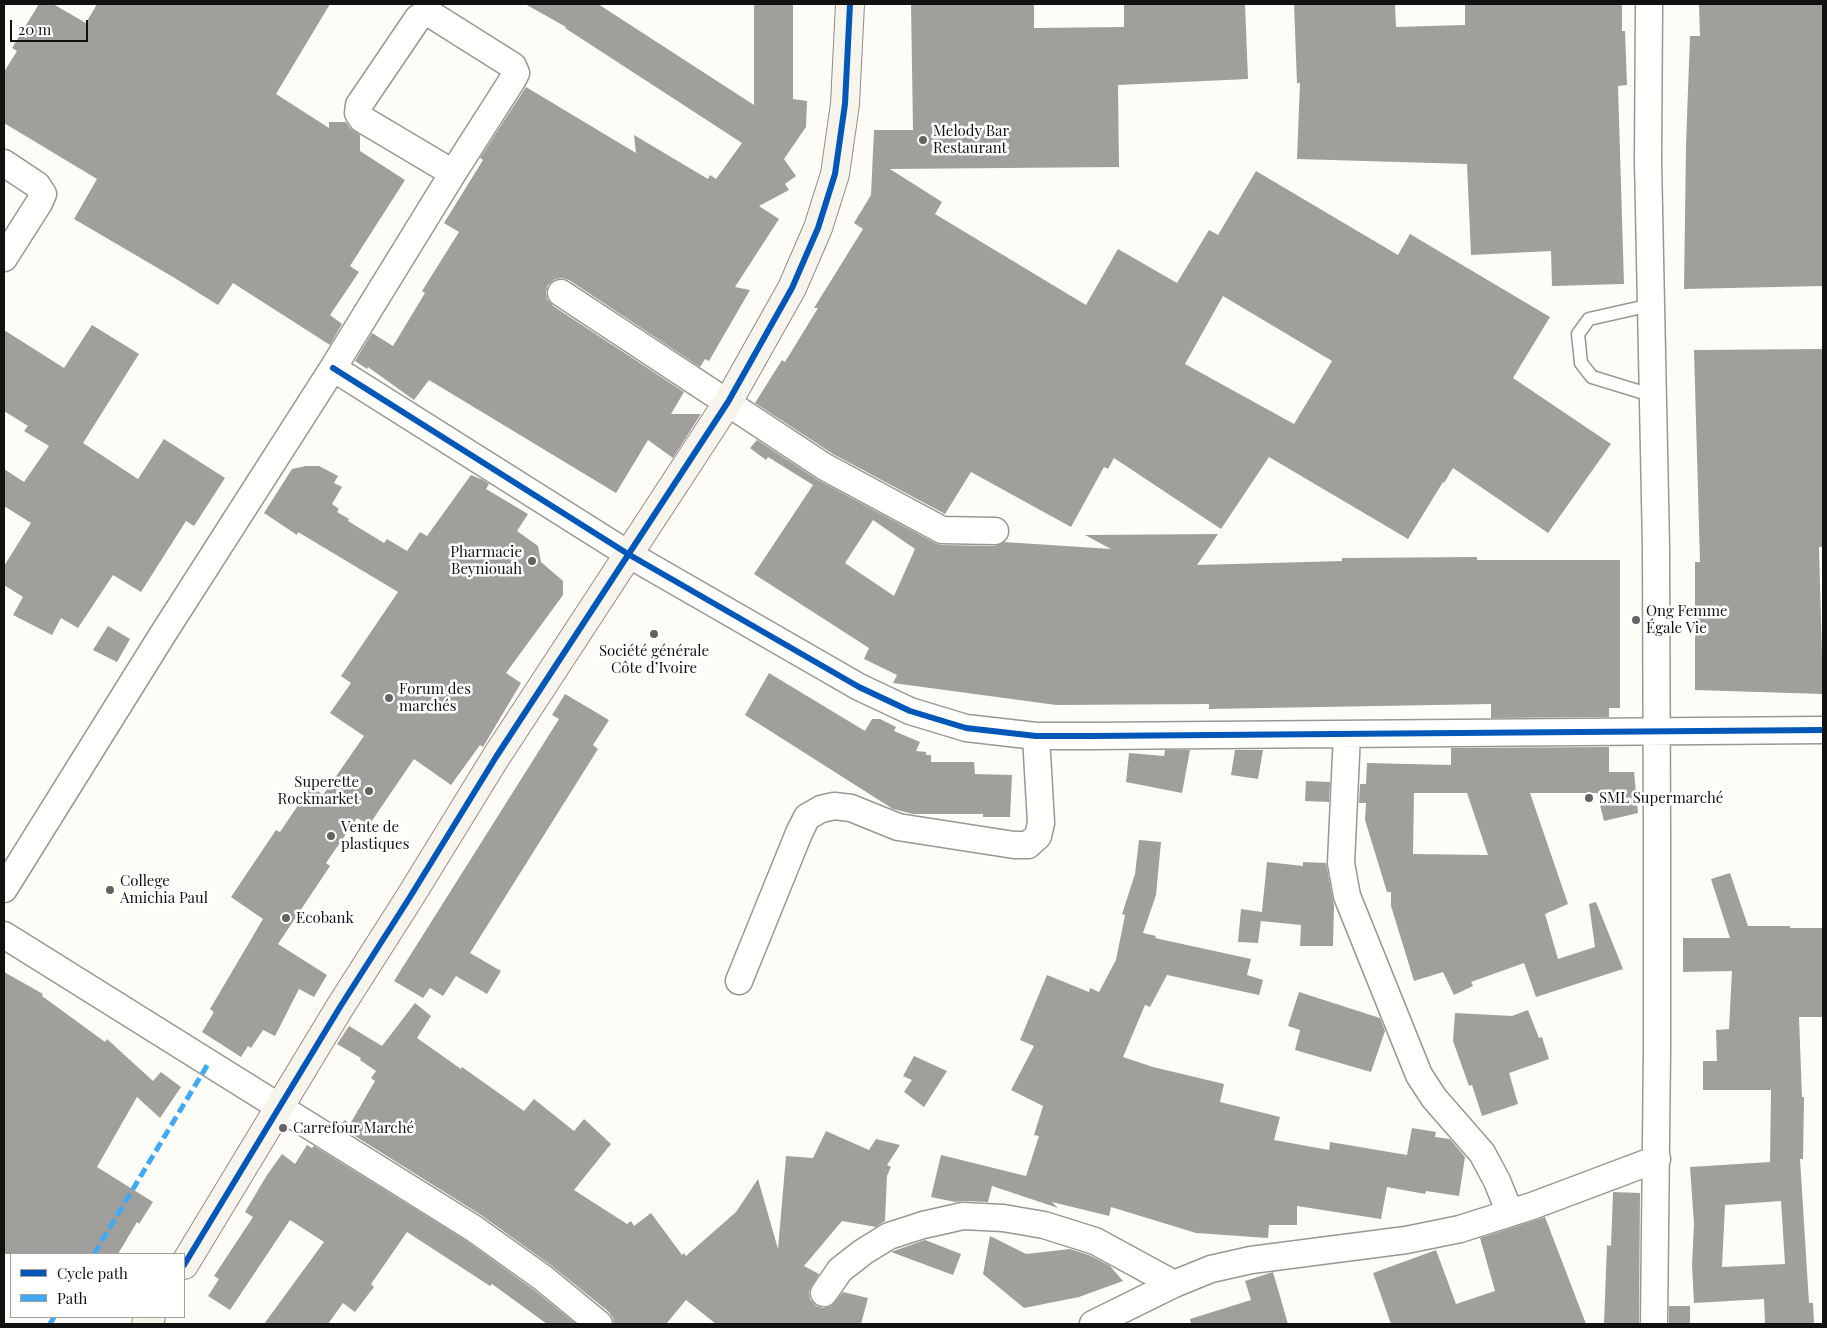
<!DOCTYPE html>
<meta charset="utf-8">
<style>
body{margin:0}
#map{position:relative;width:1827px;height:1328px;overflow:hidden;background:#fdfcf7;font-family:"Playfair Display",serif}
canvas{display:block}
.frame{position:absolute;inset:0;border:5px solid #111;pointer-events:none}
.legend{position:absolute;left:10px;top:1253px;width:175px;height:65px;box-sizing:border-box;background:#fff;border:1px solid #a0a0a0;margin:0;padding:6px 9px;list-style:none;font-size:15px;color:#111}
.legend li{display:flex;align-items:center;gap:10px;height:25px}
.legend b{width:25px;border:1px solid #a0a0a0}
.scale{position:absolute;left:10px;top:20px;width:78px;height:22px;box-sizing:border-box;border:2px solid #111;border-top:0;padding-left:6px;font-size:15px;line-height:18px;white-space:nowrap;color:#111;-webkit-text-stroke:4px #fff;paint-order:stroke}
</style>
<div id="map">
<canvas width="1827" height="1328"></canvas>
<div class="frame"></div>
<ul class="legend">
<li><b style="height:6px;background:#0057b8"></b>Cycle path</li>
<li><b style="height:6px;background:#3fa9f5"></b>Path</li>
</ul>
<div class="scale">20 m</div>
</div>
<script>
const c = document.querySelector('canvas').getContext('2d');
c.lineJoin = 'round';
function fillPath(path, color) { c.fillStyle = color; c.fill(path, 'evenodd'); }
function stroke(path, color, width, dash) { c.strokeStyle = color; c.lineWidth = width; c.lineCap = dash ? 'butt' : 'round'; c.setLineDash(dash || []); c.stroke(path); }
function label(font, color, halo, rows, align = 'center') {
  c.font = font + ' "Playfair Display",serif'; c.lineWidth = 5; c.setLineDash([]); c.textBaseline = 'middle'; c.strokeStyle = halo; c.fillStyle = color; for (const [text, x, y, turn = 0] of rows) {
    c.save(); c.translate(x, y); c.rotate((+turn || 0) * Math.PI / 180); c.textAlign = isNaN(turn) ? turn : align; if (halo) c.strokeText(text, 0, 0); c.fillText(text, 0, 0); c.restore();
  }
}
const building = new Path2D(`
 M 39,4 L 53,4 L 86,23 L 97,4 L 330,4 L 276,94 L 329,128 L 329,122 L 346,122 L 350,128 L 360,135 L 360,151 L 405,180 L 350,266 L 359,272 L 330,315 L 342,324 L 330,345 L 233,283 L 218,305 L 173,277 L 74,219 L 97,179 L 4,123 L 4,72 L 17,51 L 12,48 Z
 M 525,4 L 598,4 L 754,105 L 754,4 L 793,4 L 793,99 L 807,101 L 806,127 L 784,159 L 796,176 L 785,184 L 789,190 L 759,206 L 779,219 L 735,287 L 750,290 L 709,361 L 705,359 L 700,367 L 569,280 L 562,278 L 555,279 L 548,285 L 546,292 L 547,299 L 553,306 L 684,392 L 671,414 L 701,414 L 673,458 L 648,440 L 616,493 L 429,380 L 414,400 L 368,367 L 367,369 L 355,361 L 372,333 L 393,346 L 425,293 L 422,291 L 459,232 L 444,223 L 483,160 L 480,158 L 526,87 L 636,153 L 634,135 L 708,179 L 710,175 L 716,179 L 742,143 L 565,28 L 566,27 Z
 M 911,4 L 1034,4 L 1034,28 L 1124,27 L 1124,4 L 1245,4 L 1248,79 L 1118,85 L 1119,167 L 890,169 L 942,202 L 935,214 L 1086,305 L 1118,249 L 1177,283 L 1209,230 L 1218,235 L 1256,171 L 1398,255 L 1410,234 L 1550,317 L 1513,378 L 1611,444 L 1548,533 L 1453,468 L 1444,483 L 1443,482 L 1408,539 L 1269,457 L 1221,529 L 1114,458 L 1108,469 L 1104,467 L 1071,527 L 971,472 L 945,514 L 833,454 L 755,403 L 782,360 L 785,362 L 818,308 L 814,308 L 863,229 L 854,223 L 871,195 L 874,130 L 913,130 ZM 1223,296 L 1332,361 L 1294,424 L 1185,364 Z
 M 1294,4 L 1395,4 L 1396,27 L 1465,25 L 1465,4 L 1622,4 L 1622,31 L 1625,31 L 1627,85 L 1618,86 L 1624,284 L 1552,286 L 1551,251 L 1471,255 L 1467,164 L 1297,159 L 1300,83 L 1297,83 Z
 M 1699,4 L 1823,4 L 1823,286 L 1684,289 L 1686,145 L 1690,36 L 1700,36 Z
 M 92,325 L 139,354 L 83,443 L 138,479 L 164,439 L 225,478 L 194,526 L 186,521 L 141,592 L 113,575 L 78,628 L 61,618 L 52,635 L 13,615 L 23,597 L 4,585 L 4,566 L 31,523 L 4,506 L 4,469 L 24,482 L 49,446 L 24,431 L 28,426 L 4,411 L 4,330 L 64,368 Z
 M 1823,349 L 1823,547 L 1819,547 L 1823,694 L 1695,690 L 1695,562 L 1700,562 L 1694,350 Z
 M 757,440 L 818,480 L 935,543 L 942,545 L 995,546 L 1004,542 L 1111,549 L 1085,535 L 1218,534 L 1197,565 L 1342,561 L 1342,558 L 1477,557 L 1477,560 L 1620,560 L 1620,708 L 1609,708 L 1609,717 L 1491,718 L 1491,704 L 1209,709 L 1209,704 L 1056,705 L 893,683 L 897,675 L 864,659 L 869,648 L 754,574 L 813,485 L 768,457 L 766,460 L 750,448 ZM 873,520 L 915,549 L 894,596 L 845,563 Z
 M 306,466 L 319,466 L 338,476 L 334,483 L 342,487 L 332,504 L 339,509 L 337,512 L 349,519 L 348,521 L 384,543 L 387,539 L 407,551 L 420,532 L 427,536 L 471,475 L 483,480 L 489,484 L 486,489 L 528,514 L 517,531 L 538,546 L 541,562 L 563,581 L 563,595 L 506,673 L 521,683 L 483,747 L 480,745 L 451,785 L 414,759 L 369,825 L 357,818 L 326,863 L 330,866 L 278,944 L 327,975 L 314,997 L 299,989 L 275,1036 L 263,1030 L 251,1048 L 248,1046 L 241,1057 L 202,1032 L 214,1012 L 210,1009 L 263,919 L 231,897 L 276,830 L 280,832 L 311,786 L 323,795 L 364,736 L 330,713 L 351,683 L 341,676 L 398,592 L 298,532 L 297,535 L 264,513 L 292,469 Z
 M 108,626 L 130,639 L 117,662 L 93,650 Z
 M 769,673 L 865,731 L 872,719 L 880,719 L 896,727 L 894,731 L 920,742 L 916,751 L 926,752 L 926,755 L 931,755 L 931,762 L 974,762 L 975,774 L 1012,775 L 1010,817 L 983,817 L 983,814 L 913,814 L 893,809 L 745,715 Z
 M 565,694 L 609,720 L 593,745 L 598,749 L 470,953 L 501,971 L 487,994 L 456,976 L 443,996 L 430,988 L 423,998 L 394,981 L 559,719 L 552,715 Z
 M 1609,747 L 1609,772 L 1634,772 L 1638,813 L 1604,821 L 1597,793 L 1530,793 L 1568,904 L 1545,914 L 1558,959 L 1595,947 L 1589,904 L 1596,902 L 1623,969 L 1536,997 L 1524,963 L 1471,982 L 1473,986 L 1454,995 L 1443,972 L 1414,981 L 1391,906 L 1391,892 L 1387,892 L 1365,820 L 1366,803 L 1359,803 L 1360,784 L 1366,784 L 1367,763 L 1451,765 L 1451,748 ZM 1414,793 L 1467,793 L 1488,855 L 1413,854 Z
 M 1165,750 L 1190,750 L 1182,793 L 1126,782 L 1129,753 L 1164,756 Z
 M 1235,750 L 1263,750 L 1258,779 L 1231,775 Z
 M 1306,781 L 1330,782 L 1329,802 L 1305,801 Z
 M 1139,840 L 1161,842 L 1156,895 L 1143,933 L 1156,936 L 1155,938 L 1251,959 L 1247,975 L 1263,980 L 1259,995 L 1167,975 L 1150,1007 L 1145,1005 L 1123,1057 L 1153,1067 L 1224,1084 L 1220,1102 L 1280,1117 L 1274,1140 L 1329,1150 L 1330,1142 L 1407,1155 L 1412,1128 L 1436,1132 L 1435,1137 L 1450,1139 L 1465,1157 L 1459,1196 L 1426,1191 L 1425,1194 L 1387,1187 L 1381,1219 L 1297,1206 L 1297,1225 L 1269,1225 L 1268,1238 L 1196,1233 L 1111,1207 L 1109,1216 L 1052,1202 L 1058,1208 L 992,1186 L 988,1202 L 964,1201 L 955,1202 L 931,1197 L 941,1155 L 1026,1176 L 1039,1136 L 1034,1135 L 1043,1106 L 1011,1090 L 1034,1046 L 1020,1040 L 1047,975 L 1089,992 L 1090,988 L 1099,992 L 1116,960 L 1125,915 L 1122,914 L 1135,874 Z
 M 1267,862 L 1303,866 L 1303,862 L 1326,863 L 1334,905 L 1333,946 L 1300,946 L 1301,925 L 1261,921 Z
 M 1730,873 L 1748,926 L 1790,926 L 1790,928 L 1823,928 L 1823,1017 L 1799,1017 L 1802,1097 L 1804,1097 L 1803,1159 L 1800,1159 L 1809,1303 L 1813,1303 L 1814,1324 L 1765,1324 L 1764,1299 L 1694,1303 L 1692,1265 L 1694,1224 L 1690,1167 L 1770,1162 L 1771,1090 L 1703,1090 L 1703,1061 L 1717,1061 L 1716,1030 L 1729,1029 L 1732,971 L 1683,972 L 1683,938 L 1730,938 L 1711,879 ZM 1781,1201 L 1785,1264 L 1722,1267 L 1725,1205 Z
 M 1241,909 L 1262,912 L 1258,943 L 1238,942 Z
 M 4,972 L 43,994 L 42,996 L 105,1042 L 107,1039 L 153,1081 L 161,1072 L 181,1087 L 160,1118 L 137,1097 L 97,1167 L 153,1202 L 139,1224 L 137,1222 L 118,1254 L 4,1254 Z
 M 1299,992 L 1380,1018 L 1385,1031 L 1371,1072 L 1295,1050 L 1300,1030 L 1288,1026 Z
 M 415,1003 L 431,1016 L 417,1038 L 461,1069 L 462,1067 L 524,1111 L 534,1099 L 574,1131 L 584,1119 L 611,1144 L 574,1190 L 627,1224 L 631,1221 L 634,1226 L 651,1213 L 682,1255 L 684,1253 L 686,1256 L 736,1212 L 758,1179 L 778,1249 L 786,1156 L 813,1158 L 826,1131 L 869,1150 L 876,1139 L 900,1145 L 887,1165 L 891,1167 L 887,1176 L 885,1221 L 876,1227 L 842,1221 L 804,1266 L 819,1274 L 809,1291 L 810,1299 L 816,1306 L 823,1308 L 831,1306 L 843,1292 L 868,1298 L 861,1324 L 716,1324 L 686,1300 L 666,1324 L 614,1324 L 613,1318 L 609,1312 L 552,1266 L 481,1215 L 339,1126 L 345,1120 L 350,1124 L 375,1081 L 371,1078 L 376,1071 L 360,1060 L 361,1058 L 337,1044 L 349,1026 L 382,1046 Z
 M 1528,1010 L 1539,1038 L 1542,1037 L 1549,1059 L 1509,1073 L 1518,1104 L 1482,1116 L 1472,1085 L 1469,1086 L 1453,1041 L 1455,1013 L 1512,1016 Z
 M 914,1056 L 947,1071 L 924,1107 L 904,1092 L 912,1080 L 903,1076 Z
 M 307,1145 L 312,1148 L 314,1146 L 465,1240 L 534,1290 L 576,1324 L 547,1324 L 492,1284 L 490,1286 L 407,1232 L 371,1284 L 374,1287 L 355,1312 L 343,1303 L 328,1324 L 264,1324 L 324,1242 L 290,1220 L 230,1310 L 208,1296 L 219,1279 L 214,1276 L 253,1217 L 245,1212 L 267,1175 L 282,1154 L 295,1164 Z
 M 1613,1192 L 1640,1193 L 1639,1324 L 1604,1324 L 1607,1245 L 1611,1246 Z
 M 1545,1217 L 1586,1324 L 1391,1324 L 1373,1273 L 1436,1250 L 1456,1304 L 1495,1291 L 1480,1238 Z
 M 990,1236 L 1026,1254 L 1070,1249 L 1089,1255 L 1110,1266 L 1123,1281 L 1079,1297 L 1024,1308 L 983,1274 Z
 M 925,1240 L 961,1254 L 953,1275 L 891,1252 Z
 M 1273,1272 L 1288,1324 L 1191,1324 L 1190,1319 L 1251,1300 L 1245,1281 Z
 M 1669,1306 L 1690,1306 L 1690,1324 L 1669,1324 Z`);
const lane = new Path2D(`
 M 1651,305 L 1589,319 L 1578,334 L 1581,363 L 1592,377 L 1654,396`);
const street = new Path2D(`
 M 1649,4 L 1648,161 L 1656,547 L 1657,841 L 1657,1049 L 1654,1324
 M 4,163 L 37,185 L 43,194 L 39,203 L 4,258
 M 561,293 L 825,467 L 942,530 L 995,531
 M 333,368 L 628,554 L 859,687 L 910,711 L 966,728 L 1036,736 L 1092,736 L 1823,730
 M 1347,734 L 1341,863 L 1347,896 L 1419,1075 L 1434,1098 L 1482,1153 L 1497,1181 L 1510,1213
 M 4,889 L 161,637 L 333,368 L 453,173 L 513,79 L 516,73 L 513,66 L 432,15 L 425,13 L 418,18 L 359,105 L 358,113 L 362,119 L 453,173
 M 4,935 L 473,1228 L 543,1278 L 599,1324
 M 739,981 L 799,833 L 807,817 L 821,809 L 834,806 L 851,808 L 898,827 L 1014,845 L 1028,845 L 1038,836 L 1041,823 L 1036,736
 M 824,1293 L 840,1270 L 863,1252 L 889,1236 L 923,1225 L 963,1216 L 1003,1218 L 1044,1225 L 1095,1241 L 1174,1284
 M 1093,1324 L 1174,1284 L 1211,1269 L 1251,1260 L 1406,1240 L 1460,1229 L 1532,1206 L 1657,1159`);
const secondary = new Path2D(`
 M 184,1265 L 340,1007 L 410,897 L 496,757 L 728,402 L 792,288 L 818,228 L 835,174 L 845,104 L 850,4
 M 146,1324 L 151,1317`);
const quiet = new Path2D(`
 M 94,1254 L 208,1064
 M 50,1324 L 54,1317`);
const cycleway = new Path2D(`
 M 333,368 L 628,554 L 859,687 L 910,711 L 966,728 L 1036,736 L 1092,736 L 1823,730
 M 184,1265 L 340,1007 L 410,897 L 496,757 L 728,402 L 792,288 L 818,228 L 835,174 L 845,104 L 850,4`);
const markers = [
 [923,140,5,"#646362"],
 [532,561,5,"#646362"],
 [1636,620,5,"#646362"],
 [654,634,5,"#646362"],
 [389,698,5,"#646362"],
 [369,791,5,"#646362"],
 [1589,798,5,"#646362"],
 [331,836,5,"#646362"],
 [110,890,5,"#646362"],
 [286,918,5,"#646362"],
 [283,1128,5,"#646362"]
];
const poiNames = [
 ["Melody Bar",933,131],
 ["Restaurant",933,148],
 ["Pharmacie",522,552,"right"],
 ["Beyniouah",522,569,"right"],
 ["Ong Femme",1646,611],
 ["Égale Vie",1646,628],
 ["Société générale",654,651,"center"],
 ["Côte d’Ivoire",654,668,"center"],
 ["Forum des",399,689],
 ["marchés",399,706],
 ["Superette",359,782,"right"],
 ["Rockmarket",359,799,"right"],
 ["SML Supermarché",1599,798],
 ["Vente de",341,827],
 ["plastiques",341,844],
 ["College",120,881],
 ["Amichia Paul",120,898],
 ["Ecobank",296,918],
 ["Carrefour Marché",293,1128]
];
fillPath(building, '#a19f9c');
stroke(lane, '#979795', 15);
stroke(street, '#979795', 29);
stroke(secondary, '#8e8d8b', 30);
stroke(lane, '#fffffe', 12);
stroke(street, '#fffffe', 26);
stroke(secondary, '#f6f4eb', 28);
stroke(quiet, '#3fa9f5', 5, [10, 5]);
stroke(cycleway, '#0057b8', 6);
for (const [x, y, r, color] of markers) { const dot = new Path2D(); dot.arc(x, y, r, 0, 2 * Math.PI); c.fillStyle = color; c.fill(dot); stroke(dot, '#fff', 2); }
label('15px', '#111', '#fff', poiNames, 'left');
</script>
